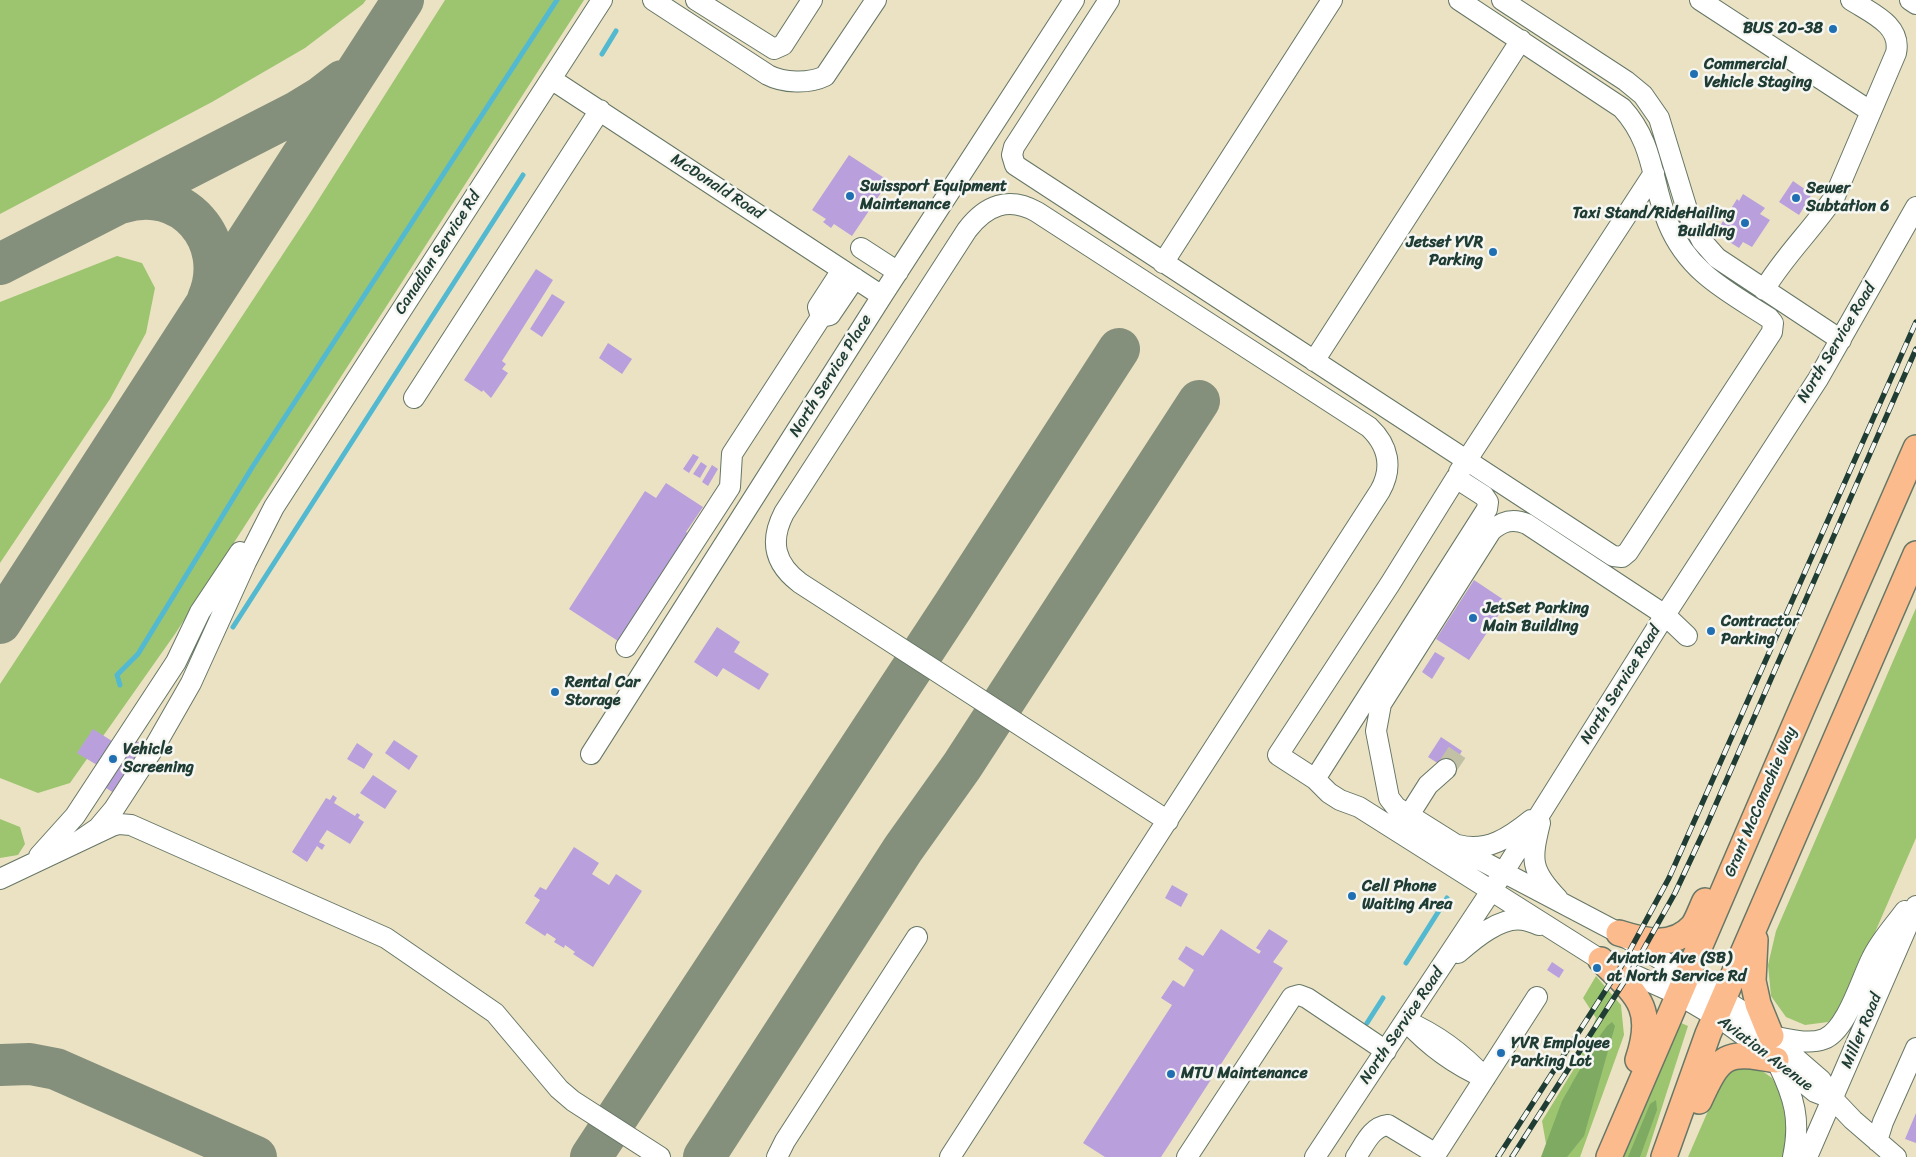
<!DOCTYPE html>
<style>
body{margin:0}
canvas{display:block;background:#ebe2c3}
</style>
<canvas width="1916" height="1157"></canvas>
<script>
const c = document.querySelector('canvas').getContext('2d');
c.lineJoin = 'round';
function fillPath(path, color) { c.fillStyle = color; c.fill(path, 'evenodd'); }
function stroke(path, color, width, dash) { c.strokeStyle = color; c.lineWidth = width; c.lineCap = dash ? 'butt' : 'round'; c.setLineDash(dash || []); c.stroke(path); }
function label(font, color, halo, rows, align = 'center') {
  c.font = font + ' Sriracha,sans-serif'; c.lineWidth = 5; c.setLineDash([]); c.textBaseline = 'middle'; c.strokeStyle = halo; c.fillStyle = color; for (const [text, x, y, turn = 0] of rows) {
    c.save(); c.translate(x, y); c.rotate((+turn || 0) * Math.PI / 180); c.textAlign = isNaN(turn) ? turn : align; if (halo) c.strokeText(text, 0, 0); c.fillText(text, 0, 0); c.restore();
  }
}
const green = new Path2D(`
 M 0,0 L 366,0 L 363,4 L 305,48 L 212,102 L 0,214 Z
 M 445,0 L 584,0 L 175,634 L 70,783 L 38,793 L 0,778 L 0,684 L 310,213 Z
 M 117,256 L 142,263 L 155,288 L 146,333 L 110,399 L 0,563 L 0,302 Z
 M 1916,608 L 1916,838 L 1843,1006 L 1828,1022 L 1805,1025 L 1786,1017 L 1771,996 L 1768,965 L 1776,931 Z
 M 0,819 L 20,827 L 25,844 L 18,855 L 0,858 Z
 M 1596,976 L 1621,1005 L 1624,1035 L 1580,1157 L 1547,1157 L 1548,1155 L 1542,1121 L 1580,1059 L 1596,1018 L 1583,998 Z
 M 1679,1022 L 1688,1026 L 1646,1157 L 1620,1157 Z
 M 1750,1066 L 1761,1070 L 1772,1078 L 1779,1089 L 1789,1134 L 1783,1157 L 1688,1157 L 1721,1081 L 1731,1069 Z`);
const forest = new Path2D(`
 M 1612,1022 L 1615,1026 L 1584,1136 L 1567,1157 L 1541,1157 L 1562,1101 L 1596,1041 L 1607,1026 Z
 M 1656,1100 L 1657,1110 L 1640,1157 L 1628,1157 L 1650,1104 Z`);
const stream = new Path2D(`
 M 602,54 L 616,31
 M 233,627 L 523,175
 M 120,685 L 117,675 L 138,654 L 253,466 L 557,0
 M 1406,963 L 1447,898
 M 1367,1023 L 1383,998`);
const taxiway = new Path2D(`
 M 121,203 C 182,182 233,241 208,299
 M 0,264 L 297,112 L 320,98 L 342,81
 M 0,623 L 403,0
 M 0,1065 L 30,1064 L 56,1069 L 256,1157
 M 591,1157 L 953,606 L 1119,349
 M 704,1157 L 903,849 L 962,766 L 1199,401`);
const building = new Path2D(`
 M 849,155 L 889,181 L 852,236 L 834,224 L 831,228 L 823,222 L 826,219 L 812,210 Z
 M 1793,181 L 1812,194 L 1799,215 L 1779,202 Z
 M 1743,194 L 1765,208 L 1760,214 L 1770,220 L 1752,247 L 1743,242 L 1739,248 L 1717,234 L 1722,227 L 1720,226 L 1737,199 L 1739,201 Z
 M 536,269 L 553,280 L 502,361 L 506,364 L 502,369 L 508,373 L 491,398 L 483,390 L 482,392 L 464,380 Z
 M 552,294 L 565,302 L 542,337 L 530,329 Z
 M 608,343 L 632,359 L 622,374 L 599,358 Z
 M 693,454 L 699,457 L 689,473 L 683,469 Z
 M 701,462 L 707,466 L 700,478 L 693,474 Z
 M 712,465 L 718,469 L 708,486 L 702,482 Z
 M 666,483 L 703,507 L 686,532 L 689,534 L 682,544 L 681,543 L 618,641 L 569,609 L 645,491 L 656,498 Z
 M 1474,580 L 1507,602 L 1469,660 L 1436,639 Z
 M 717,627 L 740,642 L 734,652 L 769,674 L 759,690 L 723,668 L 717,677 L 694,662 Z
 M 1435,652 L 1445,658 L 1432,679 L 1422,672 Z
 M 93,729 L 112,741 L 120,730 L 147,748 L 117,795 L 89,777 L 97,765 L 77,753 Z
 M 1441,737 L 1462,751 L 1450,771 L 1428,757 Z
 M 394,740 L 418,756 L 409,770 L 385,753 Z
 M 357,743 L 373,754 L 364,769 L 347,759 Z
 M 373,775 L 397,791 L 385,809 L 360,793 Z
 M 333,795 L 337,798 L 334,803 L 355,816 L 357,813 L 360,815 L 358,818 L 364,822 L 350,844 L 327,830 L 319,842 L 325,845 L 322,850 L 317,846 L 307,862 L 292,852 L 326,798 L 330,800 Z
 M 574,847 L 599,863 L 592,874 L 609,885 L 616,874 L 642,891 L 593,967 L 573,954 L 575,952 L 565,945 L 564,948 L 554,942 L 556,939 L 547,933 L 545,936 L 525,923 L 540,900 L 534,896 L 540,887 L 546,890 Z
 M 1172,885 L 1188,894 L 1181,907 L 1165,898 Z
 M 1221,929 L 1259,954 L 1261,951 L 1256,948 L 1269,929 L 1288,941 L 1273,962 L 1283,968 L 1161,1157 L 1105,1157 L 1083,1143 L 1172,1005 L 1161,998 L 1173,980 L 1184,987 L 1194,970 L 1178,959 L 1186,946 L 1203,956 Z
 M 1552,962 L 1564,970 L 1559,978 L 1547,970 Z
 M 1916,1113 L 1916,1143 L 1905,1139 Z`);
const minorTunnel = new Path2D(`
 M 1446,769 L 1460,748`);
const minor = new Path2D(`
 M 653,0 L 768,75 C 783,83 809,84 825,76 L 876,0
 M 696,0 L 774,49 L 783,45 L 812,0
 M 1109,0 L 1014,147 L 1012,155 L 1015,165 L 1613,556 L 1622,557 L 1628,552 L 1772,332 L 1773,323 L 1769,318 C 1727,291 1688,272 1668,223 C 1651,182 1655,144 1622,108 L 1459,0
 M 1502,0 L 1626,81 L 1643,95 L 1659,118 L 1689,216 L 1702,241 L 1717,258 L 1841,340
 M 1700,0 L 1870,111
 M 1910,0 L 1916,4
 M 551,79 L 882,296
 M 861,248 L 898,272
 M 1163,263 L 1332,0
 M 842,270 L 818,307 L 821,317 L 830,315 L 855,278
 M 1764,290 C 1784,256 1813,229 1835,196 L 1896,53 C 1902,25 1871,13 1851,0
 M 1314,361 L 1521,40
 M 414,398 L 600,110
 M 1459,472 L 1654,173
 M 1687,636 L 1665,615 L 1527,524 C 1513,518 1502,521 1491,531 L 1381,704 L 1376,731 L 1389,798 L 1396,807 L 1482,861 L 1619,933 L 1740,1010 L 1821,1080 L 1833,1099 L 1853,1120 L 1896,1157
 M 626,647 L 730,487 L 732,454 L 821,317
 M 591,754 L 882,296 L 1074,0
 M 1315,779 L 1487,509 L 1488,502 L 1484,496 L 1456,478 L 1390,584 L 1278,755 L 1315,779 L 1329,793 L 1340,800 L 1359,807 L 1601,960 L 1679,995 L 1728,1024 L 1764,1050 L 1815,1092 L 1833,1099
 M 1409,815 L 1428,785 L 1446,769
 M 1540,823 C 1531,860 1530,870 1558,899
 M 79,841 L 98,828 L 114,809 L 155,746 L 191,683 L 246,562 L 274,507 L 602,0
 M 1458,845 C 1487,853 1510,837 1531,820
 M 39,856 L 75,816 L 176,662 L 200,612 L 240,552
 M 0,879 L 112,826 L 119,824 L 131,825 L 386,938 L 495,1013 L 559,1089 L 573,1101 L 660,1157
 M 1458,953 C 1474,939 1501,916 1523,920 C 1529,921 1534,923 1539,925
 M 1406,1021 C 1436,1034 1463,1054 1485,1078 C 1455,1065 1428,1045 1406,1021 Z
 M 1771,1036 C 1788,1039 1808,1045 1824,1039 C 1847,1030 1861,979 1872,958 C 1880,941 1894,926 1905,911
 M 1778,1064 C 1794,1097 1801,1120 1793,1157
 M 1877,1141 L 1883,1122 L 1916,1048
 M 777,1157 L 785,1141 L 917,937
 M 950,1157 C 1094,935 1237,713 1380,491 C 1393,468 1389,446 1369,427 L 1037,212 C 1009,196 986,205 967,230 L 784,513 C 769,542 775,564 800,583 L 1168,821
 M 1187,1157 L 1292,997 L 1299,995 L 1307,998 L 1386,1051
 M 1315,1157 L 1503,873 L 1665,615 L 1818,379 L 1916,207
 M 1356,1157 C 1365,1144 1371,1127 1388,1125 L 1436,1154
 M 1434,1157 L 1537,997
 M 1807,1157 L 1916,906`);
const major = new Path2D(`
 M 1619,933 C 1644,941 1673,949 1693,926 C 1698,919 1701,909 1705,901
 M 1755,940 L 1753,981 L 1758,1004 L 1771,1036
 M 1601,960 C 1637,995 1656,1007 1638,1060
 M 1699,1101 C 1720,1055 1725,1050 1776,1060
 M 1609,1157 L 1803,706 L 1916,448
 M 1664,1157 L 1708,1034 L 1916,554`);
const rail = new Path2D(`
 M 1498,1157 L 1622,965 L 1669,878 L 1916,322
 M 1512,1157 L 1633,968 L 1675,893 L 1705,829 L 1916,349`);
const markers = [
 [1833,29,5,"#1f6fb2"],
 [1694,74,5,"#1f6fb2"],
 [850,196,5,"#1f6fb2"],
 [1796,198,5,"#1f6fb2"],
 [1745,223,5,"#1f6fb2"],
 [1493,252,5,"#1f6fb2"],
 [1473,618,5,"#1f6fb2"],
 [1711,631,5,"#1f6fb2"],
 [555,692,5,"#1f6fb2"],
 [113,759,5,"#1f6fb2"],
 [1352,896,5,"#1f6fb2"],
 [1597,968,5,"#1f6fb2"],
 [1501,1053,5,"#1f6fb2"],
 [1171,1074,5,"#1f6fb2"]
];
const poiNames = [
 ["BUS 20-38",1823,29,"right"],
 ["Commercial",1704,65],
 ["Vehicle Staging",1704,83],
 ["Swissport Equipment",860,187],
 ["Maintenance",860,205],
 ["Sewer",1806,189],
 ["Subtation 6",1806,207],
 ["Taxi Stand/RideHailing",1735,214,"right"],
 ["Building",1735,232,"right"],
 ["Jetset YVR",1483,243,"right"],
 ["Parking",1483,261,"right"],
 ["JetSet Parking",1483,609],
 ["Main Building",1483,627],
 ["Contractor",1721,622],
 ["Parking",1721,640],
 ["Rental Car",565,683],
 ["Storage",565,701],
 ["Vehicle",123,750],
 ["Screening",123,768],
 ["Cell Phone",1362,887],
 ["Waiting Area",1362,905],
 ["Aviation Ave (SB)",1607,959],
 ["at North Service Rd",1607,977],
 ["YVR Employee",1511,1044],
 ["Parking Lot",1511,1062],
 ["MTU Maintenance",1181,1074]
];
const streetNames = [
 ["McDonald Road",717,187,33],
 ["Canadian Service Rd",438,253,-57],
 ["North Service Road",1837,343,-59],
 ["North Service Place",831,376,-58],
 ["North Service Road",1621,685,-58],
 ["Grant McConachie Way",1761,802,-67],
 ["North Service Road",1402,1026,-56],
 ["Miller Road",1862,1031,-67],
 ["Aviation Avenue",1765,1054,37]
];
fillPath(green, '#9dc570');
fillPath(forest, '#7eaa62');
stroke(stream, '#53b9d1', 5);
stroke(taxiway, '#85907c', 42);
fillPath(building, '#b9a0dc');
stroke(minorTunnel, '#c2c1a6', 20, [20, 10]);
stroke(minor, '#676', 22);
stroke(major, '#676', 28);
stroke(minor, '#fff', 20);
stroke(major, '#fbbb8d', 25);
stroke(rail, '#1f3d34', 5.5);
stroke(rail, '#f6f6f2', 4, [11]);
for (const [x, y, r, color] of markers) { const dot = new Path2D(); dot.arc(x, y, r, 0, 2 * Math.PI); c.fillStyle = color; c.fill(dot); stroke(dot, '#f6f6f2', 2); }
label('bold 16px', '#1f3d34', '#f6f6f2', poiNames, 'left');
label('16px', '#1f3d34', '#f6f6f2', streetNames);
</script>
